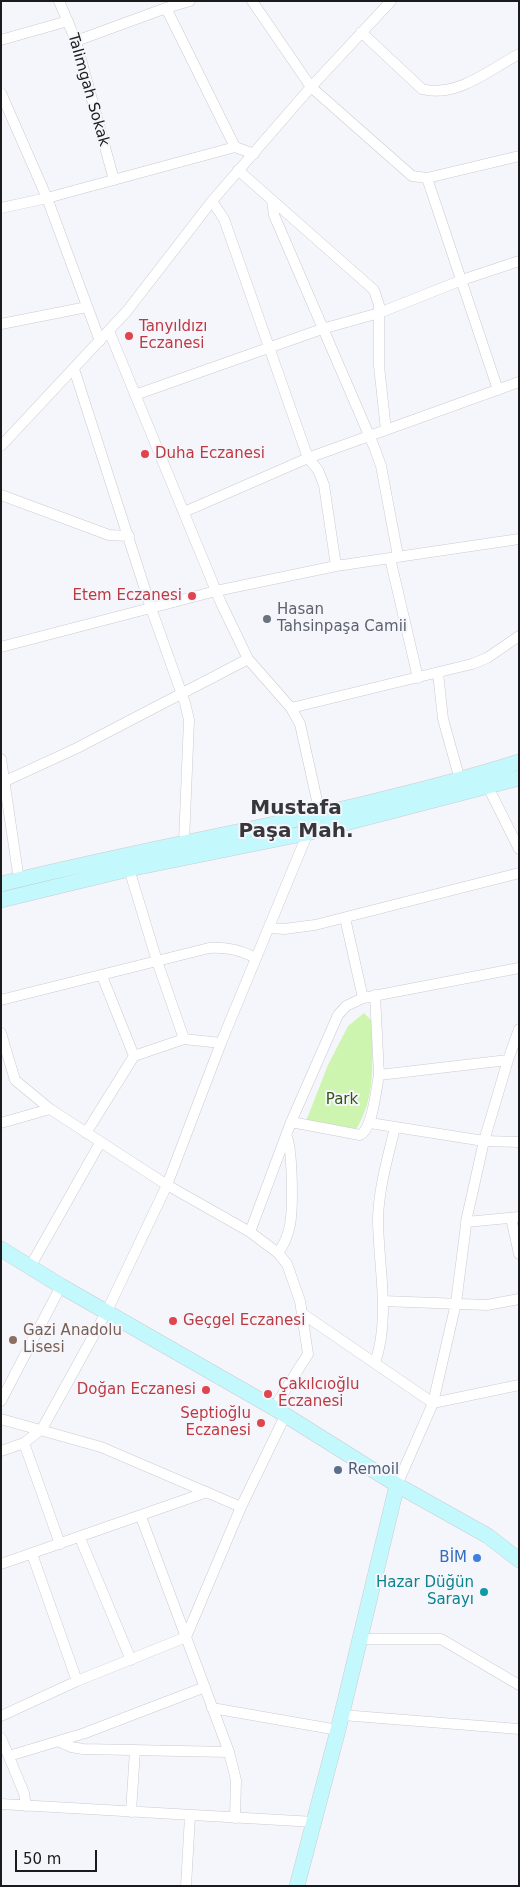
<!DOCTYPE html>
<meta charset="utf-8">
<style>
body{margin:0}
#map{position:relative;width:520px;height:1887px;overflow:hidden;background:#f5f6fb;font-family:"DejaVu Sans",sans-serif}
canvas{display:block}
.frame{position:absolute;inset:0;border:2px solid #1b1b1d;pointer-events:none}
.scale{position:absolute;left:15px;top:1850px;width:82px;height:22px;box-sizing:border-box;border:2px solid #1b1b1d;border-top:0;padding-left:6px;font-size:15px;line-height:18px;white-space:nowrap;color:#1b1b1d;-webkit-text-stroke:4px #f5f6fb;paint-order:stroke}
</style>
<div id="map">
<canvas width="520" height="1887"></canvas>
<div class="frame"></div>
<div class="scale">50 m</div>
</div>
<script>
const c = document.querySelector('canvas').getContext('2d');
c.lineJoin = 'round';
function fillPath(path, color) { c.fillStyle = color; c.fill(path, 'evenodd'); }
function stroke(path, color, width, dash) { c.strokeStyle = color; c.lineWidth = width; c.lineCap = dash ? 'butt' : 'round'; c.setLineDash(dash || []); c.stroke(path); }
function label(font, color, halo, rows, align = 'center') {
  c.font = font + ' "DejaVu Sans",sans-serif'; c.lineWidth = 4; c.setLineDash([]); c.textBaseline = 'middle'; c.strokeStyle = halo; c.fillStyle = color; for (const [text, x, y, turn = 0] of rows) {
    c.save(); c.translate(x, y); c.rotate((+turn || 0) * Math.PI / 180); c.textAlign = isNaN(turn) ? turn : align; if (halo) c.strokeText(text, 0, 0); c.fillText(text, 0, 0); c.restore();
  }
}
const green = new Path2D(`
 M 364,1013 L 372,1021 C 372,1059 377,1098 355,1131 L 306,1121 L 328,1065 L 348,1026 Z`);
const street = new Path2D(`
 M 59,1 L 76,41 L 114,180
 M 252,1 L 311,87 L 412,176 L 427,178 L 519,156
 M 166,8 L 235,147
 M 361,32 L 422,89 C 457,98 489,70 519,54
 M 1,40 L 68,21
 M 76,41 L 166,8 L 190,1
 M 1,93 L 47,198 L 100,341
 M 238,170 L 374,290 L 379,305 L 379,366 L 386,430
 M 427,178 L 498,390
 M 272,200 L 274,215 L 375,449 L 381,466 L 398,556
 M 212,201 L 224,219 L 308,458 L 318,470 L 324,485 L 336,566
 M 1,208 L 47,198 L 235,147 L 254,154
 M 1,324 L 87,307
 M 109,331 L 221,603 L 248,659 L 291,708 L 300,724 L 320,814 L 317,818
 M 74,369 L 151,608 L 185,703 L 189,720 L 184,842
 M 135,395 L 322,329 L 379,313 L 462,280 L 519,261
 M 1,446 L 127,311 L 212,201 L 311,87 L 391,1
 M 1,495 L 109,535 L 129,536
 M 184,512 L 308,458 L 519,382
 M 390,558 L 418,678
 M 1,647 L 216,591 L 336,566 L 519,539
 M 438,673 L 443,719 L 460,780
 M 291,708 L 472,664 L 487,658 L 519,636
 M 1,759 L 19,880
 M 1,783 L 77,748 L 248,659
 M 488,787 L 519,849
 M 129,869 L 157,961 L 184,1039
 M 345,918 L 363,998 L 519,968
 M 270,928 L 284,929 L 315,925 L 519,873
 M 102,976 L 134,1056
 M 375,995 L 379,1075 L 508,1060 L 519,1029
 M 1,1000 L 209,948 C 228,947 240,950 256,958
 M 1,1033 L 15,1080 L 50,1109 L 167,1185 L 250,1232 L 278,1253 L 287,1264 L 300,1301 L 308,1354 L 274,1408
 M 291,1122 L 360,1135 C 373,1129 376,1089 379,1075
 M 1,1123 L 50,1109
 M 370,1123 L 484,1141 L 519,1142
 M 86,1133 L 134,1056 L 184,1039 L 221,1043
 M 511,1218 L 519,1254
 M 466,1222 L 519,1217
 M 250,1232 L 291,1122 L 338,1015 L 346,1006 L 363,998
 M 278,1253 C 284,1245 288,1235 290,1225 C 293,1209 293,1148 286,1135
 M 30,1267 L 100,1143
 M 383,1301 L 487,1305 L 519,1299
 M 303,1314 L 433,1403 L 519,1385
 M 375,1363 C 391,1316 378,1266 378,1218 C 379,1187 388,1157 395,1127
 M 1,1401 L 61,1286
 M 1,1419 L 101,1447 L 241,1507
 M 24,1443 L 60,1544
 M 1,1451 L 24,1443 L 42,1429 L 107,1311 L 167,1185 L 221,1043 L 309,830
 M 397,1485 L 433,1403 L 456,1303 L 467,1217 L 484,1141 L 508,1060
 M 141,1517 L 229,1752 L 236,1780 L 235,1818
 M 80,1538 L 131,1660
 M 32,1554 L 77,1681
 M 1,1564 L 207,1492
 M 360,1639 L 441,1639 L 519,1685
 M 212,1708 L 338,1730
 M 342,1715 L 519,1729
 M 1,1716 L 77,1681 L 186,1637 L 241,1507 L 285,1416
 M 1,1738 L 24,1793 L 26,1806
 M 60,1742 L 71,1747 L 83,1749 L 229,1752
 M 9,1756 L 85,1733 L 205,1687
 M 1,1804 L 315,1822
 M 131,1812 L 135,1750
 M 186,1886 L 190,1816`);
const secondary = new Path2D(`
 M 1,884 C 173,841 350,815 519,762
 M 1,900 L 129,869 L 307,833 L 519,778
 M 1,1249 L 61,1286 L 274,1408 L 397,1485 L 488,1536 L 519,1560
 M 297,1886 L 338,1730 L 397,1485`);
const markers = [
 [129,336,5,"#e0444e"],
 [145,454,5,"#e0444e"],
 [192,596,5,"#e0444e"],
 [267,619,5,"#6b7280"],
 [173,1321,5,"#e0444e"],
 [13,1340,5,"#8d6e63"],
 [206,1390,5,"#e0444e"],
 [268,1394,5,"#e0444e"],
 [261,1423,5,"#e0444e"],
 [338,1470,5,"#5c6f8a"],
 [477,1558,5,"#3f7fe0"],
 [484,1592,5,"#0f9aa8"]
];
const streetNames = [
 ["Talimgah Sokak",88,90,74]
];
const healthNames = [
 ["Tanyıldızı",139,327],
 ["Eczanesi",139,344],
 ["Duha Eczanesi",155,454],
 ["Etem Eczanesi",182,596,"right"],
 ["Geçgel Eczanesi",183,1321],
 ["Çakılcıoğlu",278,1385],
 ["Eczanesi",278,1402],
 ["Doğan Eczanesi",196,1390,"right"],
 ["Septioğlu",251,1414,"right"],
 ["Eczanesi",251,1431,"right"]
];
const worshipNames = [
 ["Hasan",277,610],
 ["Tahsinpaşa Camii",277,627]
];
const parkNames = [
 ["Park",342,1100]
];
const educationNames = [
 ["Gazi Anadolu",23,1331],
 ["Lisesi",23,1348]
];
const serviceNames = [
 ["Remoil",348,1470]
];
const shopNames = [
 ["BİM",467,1558]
];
const cultureNames = [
 ["Hazar Düğün",474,1583],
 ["Sarayı",474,1600]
];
const districtNames = [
 ["Mustafa",296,809],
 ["Paşa Mah.",296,832]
];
fillPath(green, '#cef5af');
stroke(street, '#cacbd0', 11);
stroke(secondary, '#cacbd0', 16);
stroke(street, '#fff', 10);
stroke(secondary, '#c3f9fd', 15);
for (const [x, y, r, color] of markers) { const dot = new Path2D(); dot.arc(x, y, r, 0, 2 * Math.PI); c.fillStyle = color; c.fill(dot); stroke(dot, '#f5f6fb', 2); }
label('15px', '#1b1b1d', '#f5f6fb', streetNames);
label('15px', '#be3a42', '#f5f6fb', healthNames, 'left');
label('15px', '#5b616d', '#f5f6fb', worshipNames, 'left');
label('15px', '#365418', '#f5f6fb', parkNames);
label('15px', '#785e54', '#f5f6fb', educationNames, 'left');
label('15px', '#4e5e75', '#f5f6fb', serviceNames, 'left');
label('15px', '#366cbe', '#f5f6fb', shopNames, 'right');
label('15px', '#0d838f', '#f5f6fb', cultureNames, 'right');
label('bold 20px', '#37373b', '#f5f6fb', districtNames);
</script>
